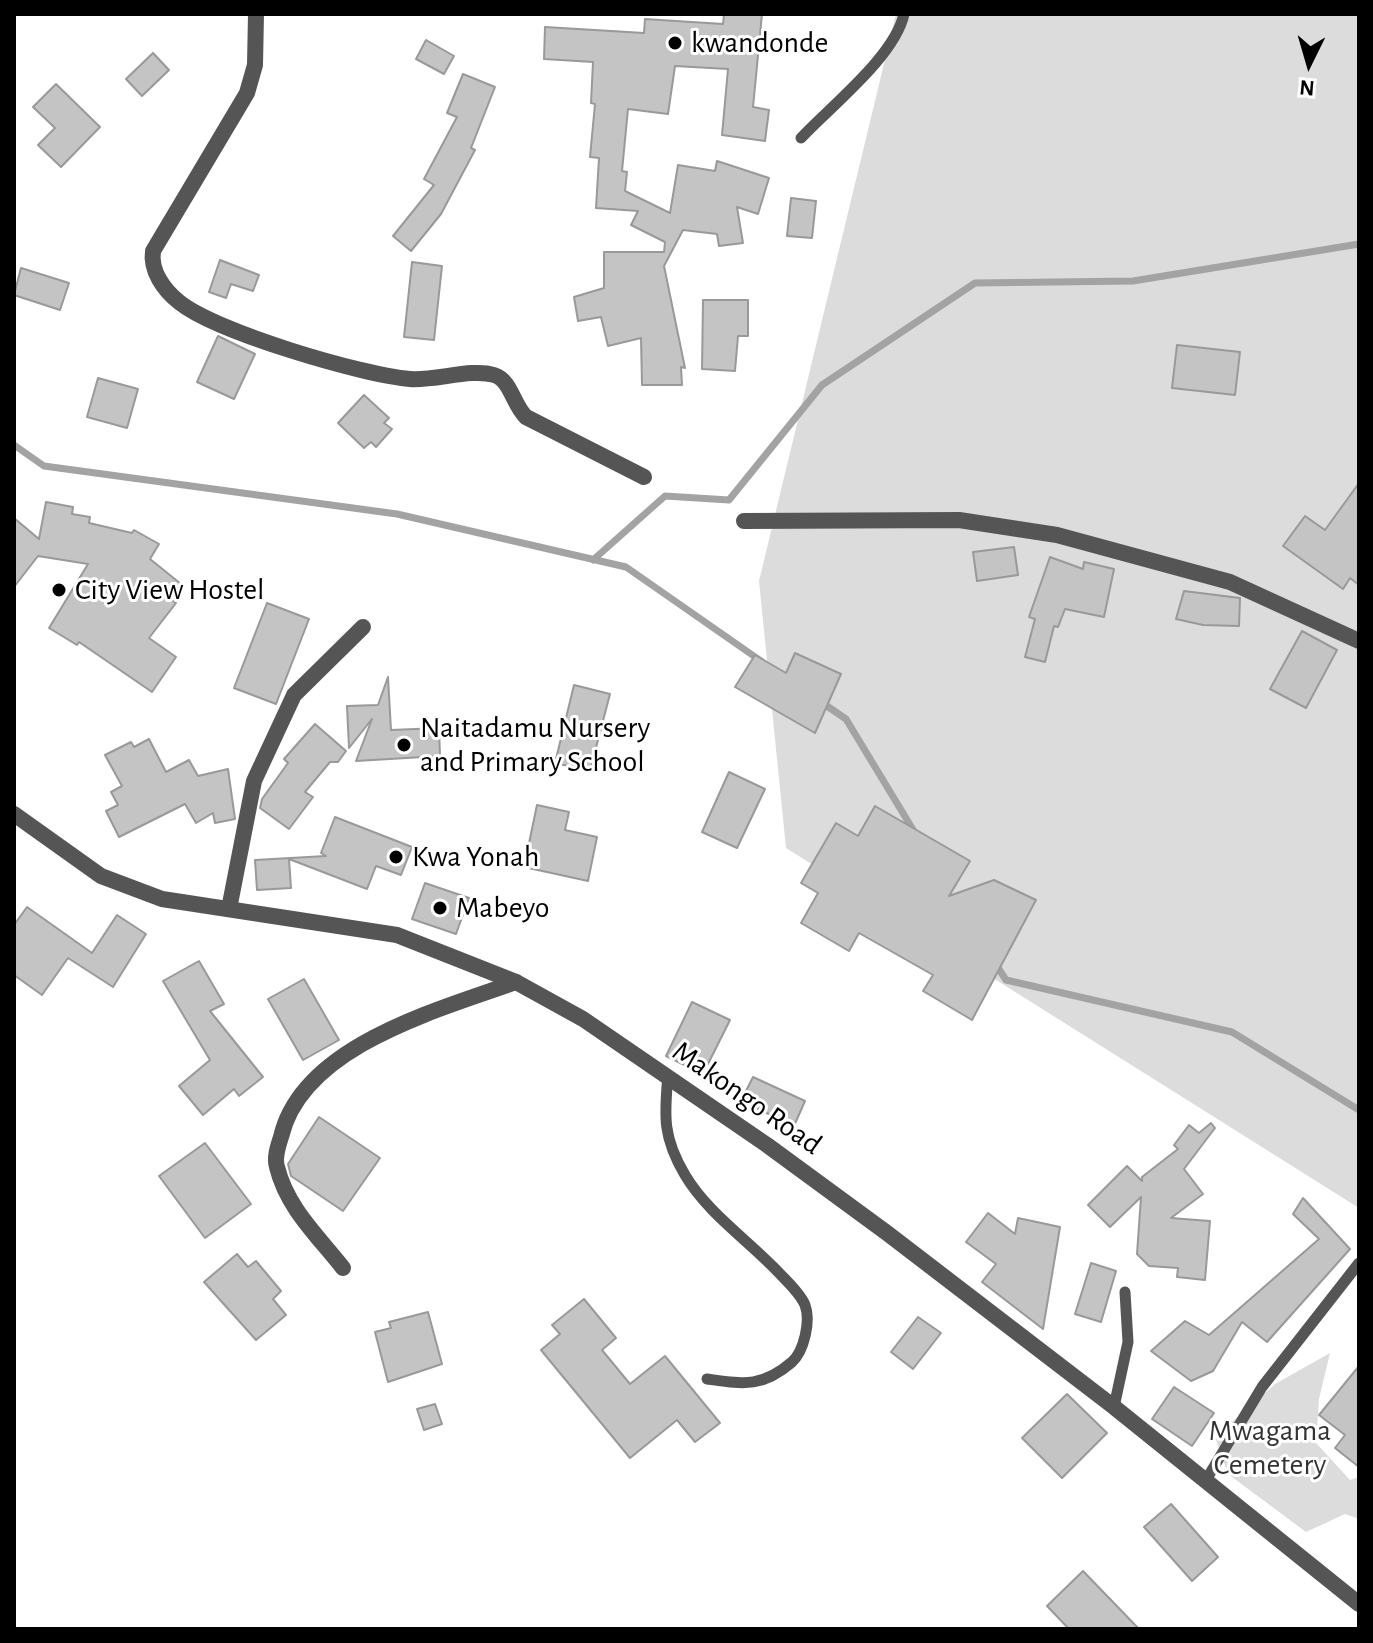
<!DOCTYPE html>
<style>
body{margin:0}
#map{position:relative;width:1373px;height:1643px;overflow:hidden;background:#fff;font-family:"Alegreya Sans",sans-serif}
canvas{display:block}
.frame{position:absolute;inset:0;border:16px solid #000;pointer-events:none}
.north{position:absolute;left:1269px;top:24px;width:80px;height:80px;-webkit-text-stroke:6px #fff;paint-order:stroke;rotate:185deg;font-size:22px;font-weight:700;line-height:32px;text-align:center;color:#000}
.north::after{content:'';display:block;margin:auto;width:28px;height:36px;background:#000;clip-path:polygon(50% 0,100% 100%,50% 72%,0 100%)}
</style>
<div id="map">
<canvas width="1373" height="1643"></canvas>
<div class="frame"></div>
<div class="north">N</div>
</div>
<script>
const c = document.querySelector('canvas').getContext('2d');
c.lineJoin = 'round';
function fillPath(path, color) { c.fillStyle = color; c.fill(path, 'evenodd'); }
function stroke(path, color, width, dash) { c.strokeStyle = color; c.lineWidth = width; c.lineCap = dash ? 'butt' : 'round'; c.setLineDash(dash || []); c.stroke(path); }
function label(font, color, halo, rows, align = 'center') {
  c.font = font + ' "Alegreya Sans",sans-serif'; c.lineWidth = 6; c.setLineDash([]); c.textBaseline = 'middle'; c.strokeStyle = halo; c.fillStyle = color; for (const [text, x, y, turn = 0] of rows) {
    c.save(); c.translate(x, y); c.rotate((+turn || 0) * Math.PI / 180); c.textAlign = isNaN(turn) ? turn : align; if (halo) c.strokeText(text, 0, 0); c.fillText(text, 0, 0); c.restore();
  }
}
const green = new Path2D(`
 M 896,14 L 1359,14 L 1359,1208 L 786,848 L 759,581 Z
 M 1330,1353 L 1319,1399 L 1316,1443 L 1350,1480 L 1359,1477 L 1359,1519 L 1345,1514 L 1306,1532 L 1228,1474 L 1215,1437 L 1275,1384 Z`);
const stream = new Path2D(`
 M 14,445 L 44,466 L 397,514 L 626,567 L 761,661
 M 593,560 L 665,496 L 729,500 L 822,385 L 975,283 L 1133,281 L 1359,244
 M 821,702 L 846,719 L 915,833
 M 995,963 L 1006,980 L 1232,1032 L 1359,1110`);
const building = new Path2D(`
 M 724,14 L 762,14 L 753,107 L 769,110 L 765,141 L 722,135 L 728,69 L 675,66 L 668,114 L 628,109 L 622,171 L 627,172 L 625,191 L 670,213 L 678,165 L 715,171 L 717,161 L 769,178 L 758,214 L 737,207 L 743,243 L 719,246 L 717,234 L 683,230 L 664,266 L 685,368 L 681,367 L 682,385 L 642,385 L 641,338 L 608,346 L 601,317 L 578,321 L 574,297 L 604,288 L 604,252 L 664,252 L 665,242 L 631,225 L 638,211 L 596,208 L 599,158 L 590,157 L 595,104 L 591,103 L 593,62 L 544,59 L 545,27 L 644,33 L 645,19 L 723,24 Z
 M 426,40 L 454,56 L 444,74 L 416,59 Z
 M 153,53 L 169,70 L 142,96 L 126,79 Z
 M 463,74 L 495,87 L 471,148 L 475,150 L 441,214 L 411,251 L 393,236 L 434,185 L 424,179 L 457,117 L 447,113 Z
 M 56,84 L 100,127 L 61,167 L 38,145 L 55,128 L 33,107 Z
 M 791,198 L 816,201 L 812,238 L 787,236 Z
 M 220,260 L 259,275 L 253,291 L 231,284 L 226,298 L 209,292 Z
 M 412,262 L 442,266 L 434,340 L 404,337 Z
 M 21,268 L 69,283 L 60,310 L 14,295 Z
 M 703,300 L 748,300 L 748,336 L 738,336 L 735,371 L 702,369 Z
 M 218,336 L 255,354 L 234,399 L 197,382 Z
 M 1177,345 L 1240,352 L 1235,395 L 1172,388 Z
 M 98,378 L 138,389 L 127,428 L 87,417 Z
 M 364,395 L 389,418 L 384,423 L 392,429 L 376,447 L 371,442 L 364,448 L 338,423 Z
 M 1359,483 L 1359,585 L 1350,578 L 1343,589 L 1283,546 L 1305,516 L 1325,530 Z
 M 46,502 L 73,507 L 72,514 L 90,517 L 89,523 L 132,533 L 134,530 L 159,544 L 150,559 L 181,584 L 170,599 L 176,603 L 149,638 L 176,657 L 152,692 L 79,642 L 77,645 L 49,628 L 88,564 L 38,556 L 14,587 L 14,518 L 39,539 Z
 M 1014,547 L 1018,575 L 977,581 L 973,552 Z
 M 1050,557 L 1083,569 L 1084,562 L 1114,569 L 1104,617 L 1065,609 L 1058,627 L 1054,626 L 1045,662 L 1025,657 L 1035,619 L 1029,617 Z
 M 1184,591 L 1240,598 L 1239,626 L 1203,625 L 1176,619 Z
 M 267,603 L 309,619 L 276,704 L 234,688 Z
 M 1302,631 L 1337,650 L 1306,708 L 1270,689 Z
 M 795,653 L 841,674 L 815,733 L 735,687 L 755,655 L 786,673 Z
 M 388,677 L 391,730 L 439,728 L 440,756 L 356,761 L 372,719 L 349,748 L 347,706 L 378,705 Z
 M 574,685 L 610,694 L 590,771 L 555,763 Z
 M 315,724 L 346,751 L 338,762 L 330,762 L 305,792 L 313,797 L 289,829 L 260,808 L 262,799 L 288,763 L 284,759 Z
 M 149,739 L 166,772 L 189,760 L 198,776 L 228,769 L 235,819 L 215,823 L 213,813 L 196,823 L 185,804 L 119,837 L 106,811 L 118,805 L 111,792 L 122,786 L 105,755 L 131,742 L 134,747 Z
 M 729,772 L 765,789 L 737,848 L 702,832 Z
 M 537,805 L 569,812 L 565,830 L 597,837 L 588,881 L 524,867 Z
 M 875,806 L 970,861 L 949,896 L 994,880 L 1036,900 L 972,1020 L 923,991 L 933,975 L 859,933 L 849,951 L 801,923 L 818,893 L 801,883 L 836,823 L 858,836 Z
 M 335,817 L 412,847 L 401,875 L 376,866 L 367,889 L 289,859 L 291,888 L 257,890 L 255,860 L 326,856 L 321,853 Z
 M 425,883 L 469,898 L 456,934 L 412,919 Z
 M 27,907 L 92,953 L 117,915 L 146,934 L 113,987 L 68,958 L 42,995 L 14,975 L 14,925 Z
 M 199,961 L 224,1004 L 210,1011 L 263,1077 L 239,1096 L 234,1089 L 203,1115 L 179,1086 L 210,1060 L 163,981 Z
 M 304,979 L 339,1040 L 303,1060 L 268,999 Z
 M 692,1002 L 730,1020 L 703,1074 L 666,1056 Z
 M 753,1077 L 805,1101 L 794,1126 L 741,1101 Z
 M 319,1117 L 380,1158 L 343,1211 L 291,1176 L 288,1164 Z
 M 1211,1123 L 1215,1128 L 1184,1169 L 1203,1194 L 1171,1218 L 1210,1221 L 1205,1280 L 1177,1277 L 1178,1268 L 1149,1266 L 1137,1254 L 1141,1197 L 1110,1227 L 1088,1205 L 1127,1166 L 1142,1181 L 1142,1177 L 1178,1149 L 1174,1145 L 1189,1125 L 1199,1133 Z
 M 205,1143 L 251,1204 L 205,1238 L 159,1176 Z
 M 1303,1198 L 1350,1249 L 1267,1342 L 1242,1322 L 1213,1371 L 1191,1381 L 1151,1351 L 1185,1321 L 1209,1335 L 1319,1239 L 1293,1214 Z
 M 988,1213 L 1015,1234 L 1018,1218 L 1060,1227 L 1043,1329 L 982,1282 L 996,1264 L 966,1242 Z
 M 237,1254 L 248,1267 L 256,1261 L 281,1291 L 273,1299 L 286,1315 L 256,1340 L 204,1282 Z
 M 1091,1263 L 1116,1271 L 1101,1322 L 1075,1314 Z
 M 584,1299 L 616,1338 L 602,1350 L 630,1384 L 665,1356 L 720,1423 L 695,1442 L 677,1420 L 630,1458 L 541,1350 L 560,1334 L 552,1325 Z
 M 428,1312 L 442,1364 L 388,1382 L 375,1332 L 391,1328 L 389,1322 Z
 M 918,1317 L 941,1333 L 913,1369 L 891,1352 Z
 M 1359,1366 L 1359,1467 L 1335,1448 L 1345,1435 L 1319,1415 Z
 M 1174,1387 L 1214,1413 L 1192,1446 L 1152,1419 Z
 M 1067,1394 L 1107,1433 L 1062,1478 L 1022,1438 Z
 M 435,1404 L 442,1424 L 424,1430 L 417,1409 Z
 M 1171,1504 L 1218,1557 L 1192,1581 L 1144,1527 Z
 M 1083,1571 L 1139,1629 L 1069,1629 L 1047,1606 Z`);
const service = new Path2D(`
 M 801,138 C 831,106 895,56 904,14
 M 668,1075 C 664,1117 663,1138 685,1175 C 708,1214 752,1243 782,1276 C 790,1284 801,1295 805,1305 C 811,1321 804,1351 792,1362 C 762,1388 743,1384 707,1379
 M 1114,1407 L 1128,1342 L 1125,1292
 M 1206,1480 L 1262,1387 L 1359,1263`);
const minor = new Path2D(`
 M 256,14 L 255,65 L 247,93 L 153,251 C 150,271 164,290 179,302 C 216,332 362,375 410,379 C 435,381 472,368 494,375 C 511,380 513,405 526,417 L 644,477
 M 744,521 L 959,520 L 1057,535 L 1230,582 L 1359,641
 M 229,909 L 254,781 L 294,695 L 363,627
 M 343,1268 C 318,1236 287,1208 277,1167 C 274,1158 278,1146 281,1137 C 302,1046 438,1010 516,982`);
const tertiary = new Path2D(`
 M 14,814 L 101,876 L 162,899 L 397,935 L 516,982 L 583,1019 L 767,1145 L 887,1233 L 1114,1407 L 1359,1604`);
const markers = [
 [675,43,8,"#000"],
 [59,590,8,"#000"],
 [404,745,8,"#000"],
 [396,857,8,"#000"],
 [440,908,8,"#000"]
];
const poiNames = [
 ["kwandonde",691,43],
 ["City View Hostel",75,590],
 ["Naitadamu Nursery",420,728],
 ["and Primary School",420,762],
 ["Kwa Yonah",412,857],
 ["Mabeyo",456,908]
];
const streetNames = [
 ["Makongo Road",747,1098,35]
];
const parkNames = [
 ["Mwagama",1270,1431],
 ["Cemetery",1270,1465]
];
fillPath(green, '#dcdcdc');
stroke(stream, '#a3a3a3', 7);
fillPath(building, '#c4c4c4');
stroke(building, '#999', 2);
stroke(service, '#555', 11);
stroke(minor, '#555', 16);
stroke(tertiary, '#555', 16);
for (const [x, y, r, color] of markers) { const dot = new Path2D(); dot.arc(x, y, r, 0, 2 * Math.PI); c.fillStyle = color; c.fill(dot); stroke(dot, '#fff', 3); }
label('30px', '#000', '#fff', poiNames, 'left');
label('30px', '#000', '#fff', streetNames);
label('30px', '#333', '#fff', parkNames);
</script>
